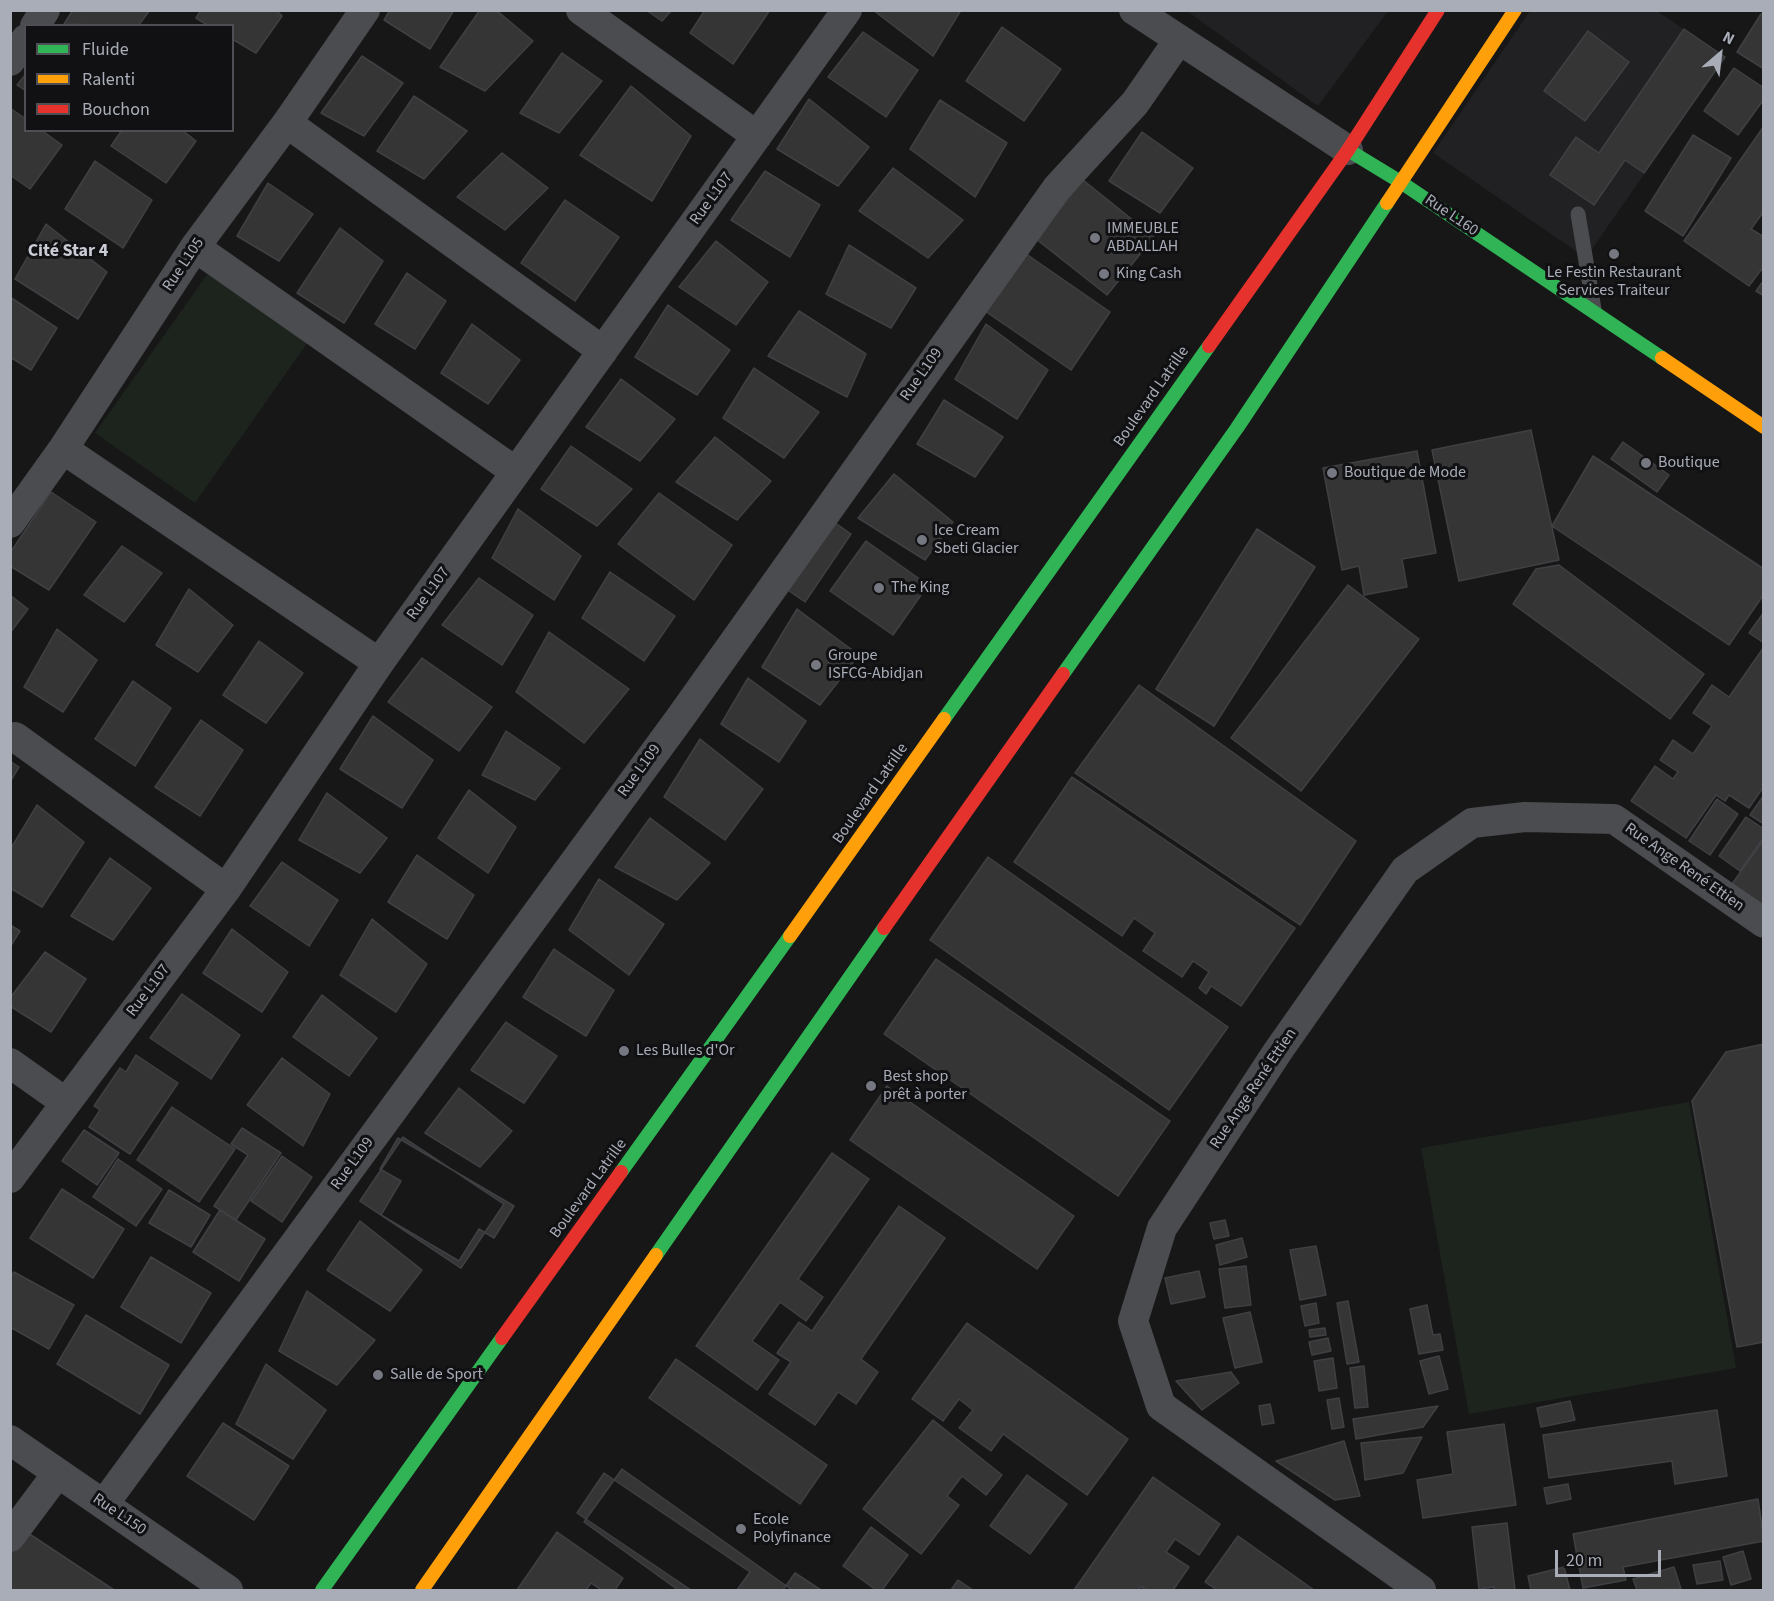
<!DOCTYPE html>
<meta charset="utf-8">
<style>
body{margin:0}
#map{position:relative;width:1774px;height:1601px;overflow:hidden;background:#171717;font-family:"Source Sans 3",sans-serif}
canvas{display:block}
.frame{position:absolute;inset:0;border:12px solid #a8adb8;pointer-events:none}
.legend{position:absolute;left:24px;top:24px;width:210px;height:108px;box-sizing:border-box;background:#111113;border:2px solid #4d4f55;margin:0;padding:8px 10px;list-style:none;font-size:18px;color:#a8adb8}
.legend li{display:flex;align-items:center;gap:12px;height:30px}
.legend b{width:30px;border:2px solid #4d4f55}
.north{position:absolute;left:1690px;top:24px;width:60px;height:60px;-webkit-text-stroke:4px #111113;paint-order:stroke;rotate:28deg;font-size:16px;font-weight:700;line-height:24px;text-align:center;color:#a8adb8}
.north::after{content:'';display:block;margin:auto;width:21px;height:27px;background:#a8adb8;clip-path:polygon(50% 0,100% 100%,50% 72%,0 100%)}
.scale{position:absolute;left:1555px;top:1550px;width:106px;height:27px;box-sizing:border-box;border:3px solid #a8adb8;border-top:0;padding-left:8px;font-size:18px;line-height:21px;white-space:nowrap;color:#a8adb8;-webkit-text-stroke:4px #111113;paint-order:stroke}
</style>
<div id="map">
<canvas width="1774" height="1601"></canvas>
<div class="frame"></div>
<ul class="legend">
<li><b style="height:8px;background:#30b455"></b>Fluide</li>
<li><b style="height:8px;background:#ff9f0a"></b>Ralenti</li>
<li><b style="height:8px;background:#e5322d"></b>Bouchon</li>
</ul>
<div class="north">N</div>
<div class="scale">20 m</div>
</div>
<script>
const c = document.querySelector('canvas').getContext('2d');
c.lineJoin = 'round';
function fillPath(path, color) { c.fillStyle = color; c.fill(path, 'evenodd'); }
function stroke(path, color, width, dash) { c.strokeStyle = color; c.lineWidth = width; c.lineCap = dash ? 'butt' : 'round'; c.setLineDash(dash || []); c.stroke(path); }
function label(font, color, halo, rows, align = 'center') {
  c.font = font + ' "Source Sans 3",sans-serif'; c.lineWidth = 6; c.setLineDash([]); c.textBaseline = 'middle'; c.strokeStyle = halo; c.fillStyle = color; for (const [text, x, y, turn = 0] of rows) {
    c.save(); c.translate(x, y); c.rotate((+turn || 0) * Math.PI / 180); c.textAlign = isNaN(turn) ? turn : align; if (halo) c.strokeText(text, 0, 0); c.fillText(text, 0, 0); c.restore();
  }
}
const built = new Path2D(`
 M 1187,11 L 1388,10 L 1388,11 L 1318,106 Z
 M 1530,11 L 1657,11 L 1725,57 L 1586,258 L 1433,153 Z`);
const green = new Path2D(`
 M 211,269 L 310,339 L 195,503 L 95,433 Z
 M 1689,1102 L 1736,1368 L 1469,1414 L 1421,1148 Z`);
const building = new Path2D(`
 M 73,10 L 150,10 L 138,26 L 64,24 Z
 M 201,10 L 276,10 L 282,16 L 256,53 L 232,39 L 232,26 L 209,26 L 196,18 Z
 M 390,10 L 454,10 L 430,49 L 384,20 Z
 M 480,10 L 496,10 L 533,41 L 485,91 L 440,67 Z
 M 646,10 L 672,10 L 662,21 Z
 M 705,10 L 770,10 L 733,64 L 690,33 Z
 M 873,10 L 961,10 L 933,56 Z
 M 1761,14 L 1764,16 L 1764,69 L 1737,52 Z
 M 1002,27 L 1061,69 L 1024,121 L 966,81 Z
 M 1684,29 L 1725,57 L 1644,173 L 1625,160 L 1594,205 L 1550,175 L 1576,137 L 1599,153 Z
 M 1588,31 L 1629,62 L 1585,121 L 1544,91 Z
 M 863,32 L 918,70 L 886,117 L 828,77 Z
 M 562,53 L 602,81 L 559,133 L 520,113 Z
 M 362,56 L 403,83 L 364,136 L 321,113 Z
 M 1734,68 L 1764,88 L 1764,99 L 1738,135 L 1704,111 Z
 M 26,74 L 26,91 L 17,85 Z
 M 631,86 L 691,136 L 652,201 L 580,155 Z
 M 414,96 L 467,131 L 424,179 L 377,151 Z
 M 809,99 L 869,147 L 838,186 L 777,149 Z
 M 940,100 L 1007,143 L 975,197 L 910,149 Z
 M 10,108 L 26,119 L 26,130 L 41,130 L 62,145 L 30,189 L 10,175 Z
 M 1764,126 L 1764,211 L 1751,229 L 1764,237 L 1764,266 L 1749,286 L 1684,241 Z
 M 122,130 L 182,130 L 196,141 L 166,183 L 111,146 Z
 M 1142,132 L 1193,168 L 1160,213 L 1109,181 Z
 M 1693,135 L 1731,158 L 1683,236 L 1645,211 Z
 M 502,153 L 548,188 L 505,230 L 457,197 Z
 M 95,161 L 152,200 L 123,248 L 65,209 Z
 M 893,168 L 963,220 L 928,258 L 859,211 Z
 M 765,171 L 820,205 L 790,257 L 731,220 Z
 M 1083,180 L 1154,237 L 1107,295 L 1036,239 Z
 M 268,183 L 313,214 L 279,261 L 237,236 Z
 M 565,200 L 619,237 L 575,301 L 521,263 Z
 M 46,224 L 107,272 L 78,319 L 15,279 Z
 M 340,228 L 383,261 L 344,323 L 297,293 Z
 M 716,241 L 768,282 L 736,325 L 679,287 Z
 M 849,245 L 916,288 L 891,328 L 826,294 Z
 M 1019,249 L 1110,312 L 1071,370 L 979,307 Z
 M 407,273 L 446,301 L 415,349 L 375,324 Z
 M 1764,280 L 1764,296 L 1756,291 Z
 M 10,297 L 57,328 L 31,370 L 10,357 Z
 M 668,305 L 730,350 L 697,395 L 635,357 Z
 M 799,311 L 866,354 L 847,397 L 768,356 Z
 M 472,324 L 520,360 L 488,404 L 441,373 Z
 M 986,324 L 1048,370 L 1017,419 L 955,379 Z
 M 754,368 L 819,412 L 784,458 L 723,418 Z
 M 621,379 L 675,419 L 640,461 L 586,427 Z
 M 944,400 L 1003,437 L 975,477 L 917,444 Z
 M 1531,430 L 1559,560 L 1459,581 L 1432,450 Z
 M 715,437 L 771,481 L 737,520 L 676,482 Z
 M 1623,442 L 1669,475 L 1657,492 L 1611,459 Z
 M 571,446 L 632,489 L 597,526 L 541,489 Z
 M 1417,451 L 1436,553 L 1402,559 L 1407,587 L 1364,595 L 1359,566 L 1342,570 L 1323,468 Z
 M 1593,456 L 1764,569 L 1764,594 L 1729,645 L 1552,526 Z
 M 894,474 L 953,522 L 925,560 L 858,518 Z
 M 51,492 L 96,522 L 49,590 L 10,566 L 10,553 Z
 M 659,493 L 732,545 L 694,600 L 618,544 Z
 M 518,509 L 581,556 L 554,600 L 492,558 Z
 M 831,520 L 851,534 L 805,602 L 785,588 Z
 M 1257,529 L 1315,567 L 1214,726 L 1156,689 Z
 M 866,541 L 928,585 L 893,635 L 830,591 Z
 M 122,546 L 162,573 L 124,622 L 84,595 Z
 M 1559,565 L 1704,674 L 1670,719 L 1513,604 L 1536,569 Z
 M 610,572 L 675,616 L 644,661 L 582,618 Z
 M 479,578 L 533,615 L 502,665 L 442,625 Z
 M 1348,585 L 1419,639 L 1301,791 L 1231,738 Z
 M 189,589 L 233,625 L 198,672 L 156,645 Z
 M 10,595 L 28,609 L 10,633 Z
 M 797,609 L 859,655 L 820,705 L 762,667 Z
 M 1764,612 L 1764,643 L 1749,633 Z
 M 57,629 L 97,660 L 63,712 L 24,687 Z
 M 549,632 L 629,689 L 584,743 L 516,692 Z
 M 259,641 L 303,673 L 266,723 L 223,695 Z
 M 1764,647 L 1764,786 L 1749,808 L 1729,795 L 1725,801 L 1716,795 L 1686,838 L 1631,801 L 1655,766 L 1673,779 L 1678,772 L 1660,760 L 1673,740 L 1693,754 L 1712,726 L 1693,713 L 1712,685 L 1729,697 Z
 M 422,658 L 492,707 L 459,751 L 388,702 Z
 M 748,678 L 806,721 L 779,762 L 721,724 Z
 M 133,681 L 171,708 L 135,766 L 95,739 Z
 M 1139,685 L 1356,841 L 1300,925 L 1075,773 Z
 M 373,716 L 433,760 L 402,808 L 340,769 Z
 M 201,720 L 243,750 L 200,816 L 155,787 Z
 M 506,731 L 560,768 L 535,800 L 482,775 Z
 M 700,739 L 763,789 L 725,840 L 664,797 Z
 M 10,761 L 19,767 L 10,782 Z
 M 1072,777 L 1295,928 L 1241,1006 L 1211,986 L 1206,994 L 1199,988 L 1209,972 L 1193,961 L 1182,977 L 1143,951 L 1155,933 L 1134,918 L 1122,936 L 1014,862 Z
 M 469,790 L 516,827 L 488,873 L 438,838 Z
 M 327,793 L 387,838 L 360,873 L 299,840 Z
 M 1764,795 L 1764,824 L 1750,815 Z
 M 1717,799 L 1738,814 L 1710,855 L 1689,841 Z
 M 37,805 L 84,842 L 42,907 L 10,888 L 10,850 Z
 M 1746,817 L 1764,829 L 1764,837 L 1740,871 L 1719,856 Z
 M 650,818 L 710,863 L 677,900 L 615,867 Z
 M 1764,839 L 1764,905 L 1732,884 Z
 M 417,855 L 474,895 L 447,939 L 388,902 Z
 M 988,857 L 1228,1027 L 1169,1110 L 930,940 Z
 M 110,858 L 151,888 L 113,940 L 71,916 Z
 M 282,862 L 338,900 L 309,946 L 250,906 Z
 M 599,879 L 664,924 L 629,975 L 569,930 Z
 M 372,919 L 427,964 L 396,1012 L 340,975 Z
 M 10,925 L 20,931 L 10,947 Z
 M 232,929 L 288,972 L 262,1012 L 203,973 Z
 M 554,949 L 614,990 L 586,1036 L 523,997 Z
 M 45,952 L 86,979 L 51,1032 L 10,1006 L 10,998 Z
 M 936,959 L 1170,1121 L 1118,1196 L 884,1034 Z
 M 182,994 L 240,1035 L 211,1079 L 150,1038 Z
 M 322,995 L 377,1038 L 349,1076 L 293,1037 Z
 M 506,1022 L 557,1056 L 524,1103 L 471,1070 Z
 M 1764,1044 L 1764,1342 L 1737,1347 L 1692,1101 L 1726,1052 Z
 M 136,1055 L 178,1083 L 130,1154 L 89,1127 L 100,1110 L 94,1106 L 120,1068 L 126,1072 Z
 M 282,1058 L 330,1094 L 303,1146 L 247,1105 Z
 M 887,1086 L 1074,1216 L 1037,1269 L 850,1140 Z
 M 459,1088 L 512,1131 L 480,1167 L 425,1133 Z
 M 172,1107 L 235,1149 L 199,1202 L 137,1160 Z
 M 242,1128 L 281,1153 L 236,1220 L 214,1206 L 248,1155 L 231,1144 Z
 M 84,1130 L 119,1153 L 97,1185 L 62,1161 Z
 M 403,1137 L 504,1204 L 461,1268 L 360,1201 Z
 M 398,1138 L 514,1206 L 494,1238 L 479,1229 L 459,1261 L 381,1215 L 401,1181 L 380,1169 Z
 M 832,1153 L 869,1179 L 798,1279 L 823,1297 L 806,1321 L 780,1302 L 752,1341 L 779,1360 L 757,1390 L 696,1346 Z
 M 282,1156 L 312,1177 L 282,1222 L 251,1201 Z
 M 118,1159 L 162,1189 L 136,1226 L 93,1197 Z
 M 62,1189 L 124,1229 L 93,1278 L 30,1238 Z
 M 169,1190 L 210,1215 L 191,1247 L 149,1223 Z
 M 899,1206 L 945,1238 L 861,1359 L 878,1372 L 856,1404 L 838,1392 L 815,1425 L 769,1394 L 791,1362 L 777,1353 L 799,1322 L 812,1331 Z
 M 220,1210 L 265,1239 L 239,1281 L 193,1252 Z
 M 1225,1220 L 1229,1236 L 1214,1239 L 1210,1223 Z
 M 360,1221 L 422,1270 L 390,1311 L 327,1270 Z
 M 1242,1238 L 1247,1257 L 1220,1265 L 1216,1245 Z
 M 1316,1246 L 1326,1295 L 1300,1300 L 1290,1250 Z
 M 151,1257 L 211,1293 L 181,1343 L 121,1307 Z
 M 1246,1266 L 1251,1305 L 1225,1308 L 1219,1269 Z
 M 1199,1271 L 1205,1297 L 1171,1304 L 1165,1278 Z
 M 14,1272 L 74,1305 L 49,1349 L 10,1327 L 10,1278 Z
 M 307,1291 L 375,1340 L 337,1385 L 279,1351 Z
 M 1348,1301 L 1359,1362 L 1347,1364 L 1337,1303 Z
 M 1316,1303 L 1319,1323 L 1305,1326 L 1301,1306 Z
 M 1427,1305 L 1433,1335 L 1440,1334 L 1443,1350 L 1419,1354 L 1410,1309 Z
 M 1250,1312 L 1262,1362 L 1235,1368 L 1223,1318 Z
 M 86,1315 L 169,1365 L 140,1414 L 57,1364 Z
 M 967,1323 L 1128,1439 L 1087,1495 L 1003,1434 L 991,1451 L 959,1428 L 973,1410 L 959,1399 L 943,1421 L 912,1399 Z
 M 1325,1328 L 1326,1335 L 1310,1337 L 1309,1330 Z
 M 1328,1338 L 1331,1351 L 1312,1355 L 1309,1342 Z
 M 1439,1356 L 1448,1389 L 1429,1394 L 1420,1361 Z
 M 1333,1358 L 1337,1388 L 1319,1391 L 1314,1361 Z
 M 676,1359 L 827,1465 L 800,1504 L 649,1398 Z
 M 266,1364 L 326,1410 L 293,1459 L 236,1424 Z
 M 1364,1366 L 1368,1407 L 1355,1408 L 1350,1368 Z
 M 1231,1372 L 1239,1383 L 1202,1410 L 1176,1381 Z
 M 1339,1398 L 1344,1427 L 1332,1429 L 1327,1400 Z
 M 1570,1401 L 1575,1420 L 1541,1427 L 1537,1408 Z
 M 1270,1404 L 1274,1423 L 1262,1425 L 1259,1406 Z
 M 1438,1406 L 1423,1427 L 1356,1439 L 1353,1419 Z
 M 1717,1410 L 1727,1476 L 1675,1484 L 1672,1461 L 1549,1478 L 1543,1435 Z
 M 933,1420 L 1002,1475 L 986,1495 L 962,1476 L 947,1496 L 959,1505 L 921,1554 L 863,1509 Z
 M 223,1423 L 289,1466 L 254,1520 L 187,1476 Z
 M 1504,1424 L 1516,1505 L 1423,1518 L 1417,1480 L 1453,1474 L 1447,1432 Z
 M 1422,1437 L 1403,1473 L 1365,1480 L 1361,1443 Z
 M 1344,1441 L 1360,1496 L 1335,1500 L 1276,1461 Z
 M 622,1469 L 792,1590 L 678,1590 L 584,1522 Z
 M 604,1473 L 750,1572 L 737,1590 L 691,1590 L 577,1513 Z
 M 1027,1475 L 1067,1504 L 1030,1554 L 990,1526 Z
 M 1153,1477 L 1220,1524 L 1199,1555 L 1175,1539 L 1166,1552 L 1189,1567 L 1173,1590 L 1147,1590 L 1141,1587 L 1138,1590 L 1074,1590 Z
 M 1568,1484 L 1571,1499 L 1547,1504 L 1544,1488 Z
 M 1758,1499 L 1764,1541 L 1623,1567 L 1626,1580 L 1583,1588 L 1573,1534 Z
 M 1507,1523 L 1515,1590 L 1494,1590 L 1494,1587 L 1479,1589 L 1472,1527 Z
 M 871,1527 L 908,1555 L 882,1590 L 876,1590 L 843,1566 Z
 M 25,1531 L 114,1590 L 10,1590 L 10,1553 Z
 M 557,1532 L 623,1578 L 615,1590 L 602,1590 L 591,1583 L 586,1590 L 517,1590 Z
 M 1238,1536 L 1314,1590 L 1217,1590 L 1205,1582 Z
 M 1743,1551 L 1751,1579 L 1731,1585 L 1723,1557 Z
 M 1720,1561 L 1723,1580 L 1697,1584 L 1693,1565 Z
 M 1564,1567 L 1570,1590 L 1531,1590 L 1528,1576 Z
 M 1674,1567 L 1681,1589 L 1637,1590 L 1633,1579 Z
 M 795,1573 L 821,1590 L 783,1590 Z
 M 958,1580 L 973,1590 L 951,1590 Z`);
const lane = new Path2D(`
 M 1578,214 L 1594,309`);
const street = new Path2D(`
 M 581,10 L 757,136
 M 1134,10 L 1348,150
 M 35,26 L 45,10
 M 10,61 L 26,39
 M 287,123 L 603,351
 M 195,247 L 516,472
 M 63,449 L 379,663
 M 10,523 L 63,449 L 195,247 L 287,123 L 365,10
 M 15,737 L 226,889
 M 10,1063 L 65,1102
 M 10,1178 L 226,889 L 379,663 L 847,10
 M 10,1440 L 228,1590
 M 104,1504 L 680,718 L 1057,188 L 1135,103 L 1178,41
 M 10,1537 L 57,1474
 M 1421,1590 L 1161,1406 L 1133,1321 L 1162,1228 L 1278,1051 L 1405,870 L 1472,823 L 1525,817 L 1614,819 L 1764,923`);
const fast = new Path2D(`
 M 1348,150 L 1399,181 L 1662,358
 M 1063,674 L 1237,428 L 1387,203
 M 944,719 L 1209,346
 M 621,1172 L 790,936
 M 656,1255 L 884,928
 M 322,1590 L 502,1338`);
const slow = new Path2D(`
 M 1387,203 L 1515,10
 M 1662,358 L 1764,427
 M 790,936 L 944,719
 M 422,1590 L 656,1255`);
const jam = new Path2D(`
 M 1209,346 L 1348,150 L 1438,10
 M 884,928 L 1063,674
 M 502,1338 L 621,1172`);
const markers = [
 [1095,238,6,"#757880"],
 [1614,254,6,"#757880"],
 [1104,274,6,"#757880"],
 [1646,463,6,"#757880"],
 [1332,473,6,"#757880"],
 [922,540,6,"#757880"],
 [879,588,6,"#757880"],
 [816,665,6,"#757880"],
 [624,1051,6,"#757880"],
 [871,1086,6,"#757880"],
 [378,1375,6,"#757880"],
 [741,1529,6,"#757880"]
];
const streetNames = [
 ["Rue L107",712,199,-54],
 ["Rue L160",1451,216,34],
 ["Rue L105",184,265,-56],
 ["Rue L109",922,375,-55],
 ["Boulevard Latrille",1152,397,-55],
 ["Rue L107",429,594,-54],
 ["Rue L109",640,771,-54],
 ["Boulevard Latrille",871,794,-55],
 ["Rue Ange René Ettien",1684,868,35],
 ["Rue L107",149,991,-53],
 ["Rue Ange René Ettien",1254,1089,-56],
 ["Rue L109",353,1164,-54],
 ["Boulevard Latrille",589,1189,-54],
 ["Rue L150",119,1515,34]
];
const poiNames = [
 ["IMMEUBLE",1107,229],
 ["ABDALLAH",1107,247],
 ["Le Festin Restaurant",1614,273,"center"],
 ["Services Traiteur",1614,291,"center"],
 ["King Cash",1116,274],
 ["Boutique",1658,463],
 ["Boutique de Mode",1344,473],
 ["Ice Cream",934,531],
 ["Sbeti Glacier",934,549],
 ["The King",891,588],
 ["Groupe",828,656],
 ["ISFCG-Abidjan",828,674],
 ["Les Bulles d'Or",636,1051],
 ["Best shop",883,1077],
 ["prêt à porter",883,1095],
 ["Salle de Sport",390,1375],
 ["Ecole",753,1520],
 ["Polyfinance",753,1538]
];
const neighbourhoodNames = [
 ["Cité Star 4",68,252]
];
fillPath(built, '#212123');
fillPath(green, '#1d241e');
fillPath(building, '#353536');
stroke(building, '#3f4043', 1.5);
stroke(lane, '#4b4c50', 15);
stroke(street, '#4b4c50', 30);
stroke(fast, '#30b455', 14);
stroke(slow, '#ff9f0a', 14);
stroke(jam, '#e5322d', 14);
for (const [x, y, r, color] of markers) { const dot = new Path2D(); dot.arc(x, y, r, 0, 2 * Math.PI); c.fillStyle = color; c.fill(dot); stroke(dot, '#111113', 2); }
label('16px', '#a8adb8', '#111113', streetNames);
label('16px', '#a8adb8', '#111113', poiNames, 'left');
label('bold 18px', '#c9ccd4', '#111113', neighbourhoodNames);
</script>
